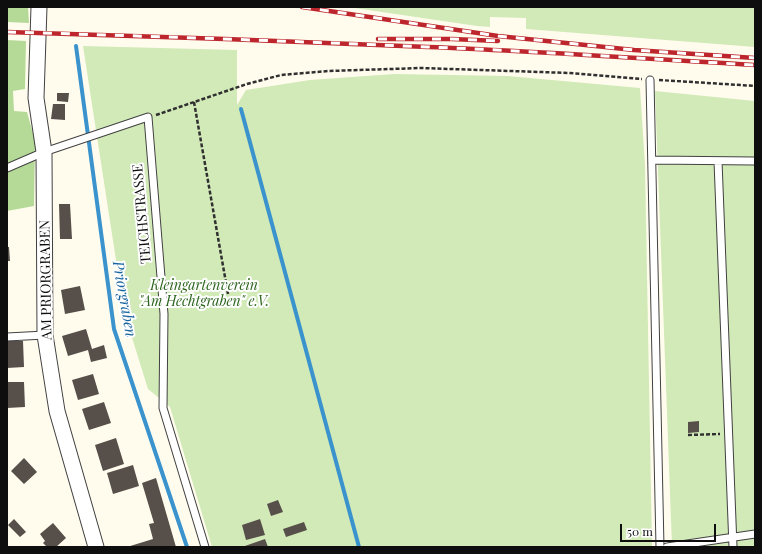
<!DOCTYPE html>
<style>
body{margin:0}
#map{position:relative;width:762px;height:554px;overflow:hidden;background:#fffcee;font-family:"Playfair Display",serif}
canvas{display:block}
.frame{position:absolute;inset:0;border:8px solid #0e0e0e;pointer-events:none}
.scale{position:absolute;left:620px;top:524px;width:96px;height:18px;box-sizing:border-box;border:2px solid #0e0e0e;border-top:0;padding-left:5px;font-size:12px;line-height:14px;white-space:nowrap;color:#0e0e0e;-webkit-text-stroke:3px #fff;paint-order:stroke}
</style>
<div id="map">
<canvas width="762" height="554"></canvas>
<div class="frame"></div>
<div class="scale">50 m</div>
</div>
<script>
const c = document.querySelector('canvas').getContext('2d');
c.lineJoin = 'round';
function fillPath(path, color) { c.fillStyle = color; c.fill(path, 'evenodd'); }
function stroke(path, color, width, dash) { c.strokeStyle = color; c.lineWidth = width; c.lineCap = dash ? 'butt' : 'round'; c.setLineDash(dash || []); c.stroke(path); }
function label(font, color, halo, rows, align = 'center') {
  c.font = font + ' "Playfair Display",serif'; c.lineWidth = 4; c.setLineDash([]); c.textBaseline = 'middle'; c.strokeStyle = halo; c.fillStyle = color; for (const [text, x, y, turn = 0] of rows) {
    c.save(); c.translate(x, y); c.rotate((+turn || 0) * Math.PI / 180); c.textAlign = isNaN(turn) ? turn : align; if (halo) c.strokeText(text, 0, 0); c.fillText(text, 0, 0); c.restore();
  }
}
const green = new Path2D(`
 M 348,7 L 755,7 L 755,47 L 526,29 L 526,18 L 490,17 L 490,27 L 477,26 Z
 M 83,46 L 237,50 L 237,105 L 246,90 L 310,80 L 394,74 L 508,76 L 640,88 L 645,165 L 652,547 L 212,547 L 170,407 L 148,389 L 124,312 Z
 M 655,91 L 755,101 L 755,547 L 672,547 Z`);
const forest = new Path2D(`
 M 7,7 L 28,7 L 29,23 L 7,22 Z
 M 7,40 L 26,41 L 25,89 L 13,91 L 14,111 L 27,112 L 35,141 L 34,206 L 7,211 Z`);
const stream = new Path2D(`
 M 76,46 L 114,329 L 187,547
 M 241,109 L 359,547`);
const building = new Path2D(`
 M 57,93 L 69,93 L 68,102 L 57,101 Z
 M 53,104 L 65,104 L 65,120 L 51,119 Z
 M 59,204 L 70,204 L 72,239 L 60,239 Z
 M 7,247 L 9,247 L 10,261 L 7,261 Z
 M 80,286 L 85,310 L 65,314 L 61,290 Z
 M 86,329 L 92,349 L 104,345 L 107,358 L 91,362 L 88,350 L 68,356 L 62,336 Z
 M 7,341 L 23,341 L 24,367 L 7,368 Z
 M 93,374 L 99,394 L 78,400 L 72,380 Z
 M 7,382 L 24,382 L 25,407 L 7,408 Z
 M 104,402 L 111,423 L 89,430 L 82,409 Z
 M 699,421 L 699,432 L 688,433 L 688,422 Z
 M 116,438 L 124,464 L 103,471 L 95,445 Z
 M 24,458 L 37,472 L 24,484 L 11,471 Z
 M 133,465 L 139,486 L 113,494 L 107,473 Z
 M 156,478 L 176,547 L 127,547 L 153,539 L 149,524 L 154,523 L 142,483 Z
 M 278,500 L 283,512 L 271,516 L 267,504 Z
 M 14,519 L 26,532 L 20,537 L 8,525 Z
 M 260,519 L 265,535 L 246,540 L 242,525 Z
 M 304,522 L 307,530 L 286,537 L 283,529 Z
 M 53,523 L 66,538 L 56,547 L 47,547 L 43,543 L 45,541 L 40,534 Z
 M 265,539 L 268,547 L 242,547 Z`);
const path = new Path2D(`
 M 659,80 L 755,86
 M 194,102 L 228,294
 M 156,115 L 247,84 L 281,75 L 328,71 L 421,68 L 570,73 L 642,79
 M 688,435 L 720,434`);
const service = new Path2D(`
 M 650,80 L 660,547
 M 652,160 L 755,161
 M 718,161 L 733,547
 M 7,168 L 44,152 L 148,117 L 164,314 L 163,408 L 205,547
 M 7,337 L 45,335
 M 667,547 L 755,534`);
const minor = new Path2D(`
 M 39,7 L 36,98 L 44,152 L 45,335 L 57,411 L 96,547`);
const rail = new Path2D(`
 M 302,7 L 498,36 L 634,50 L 755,58
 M 7,32 C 147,36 288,41 428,47 C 537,51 646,59 755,65
 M 378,39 L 452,39 L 498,41`);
const streetNames = [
 ["TEICHSTRASSE",142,214,-95],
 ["AM PRIORGRABEN",46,280,-91]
];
const parkNames = [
 ["Kleingartenverein",204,286],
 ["\"Am Hechtgraben\" e.V.",204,302]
];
const waterNames = [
 ["Priorgraben",124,299,80]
];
fillPath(green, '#d2e9b8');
fillPath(forest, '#b5da97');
stroke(stream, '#3a93cd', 4);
fillPath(building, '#564f4a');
stroke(service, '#414141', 9);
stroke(minor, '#414141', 17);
stroke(path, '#303030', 2.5, [4, 2]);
stroke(service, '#fff', 7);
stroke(minor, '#fff', 15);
stroke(rail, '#bd262d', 4.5);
stroke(rail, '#fff', 3, [9]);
label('14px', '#0e0e0e', '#fff', streetNames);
label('italic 14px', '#2d651e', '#fff', parkNames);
label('italic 15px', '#17649f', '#fff', waterNames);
</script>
